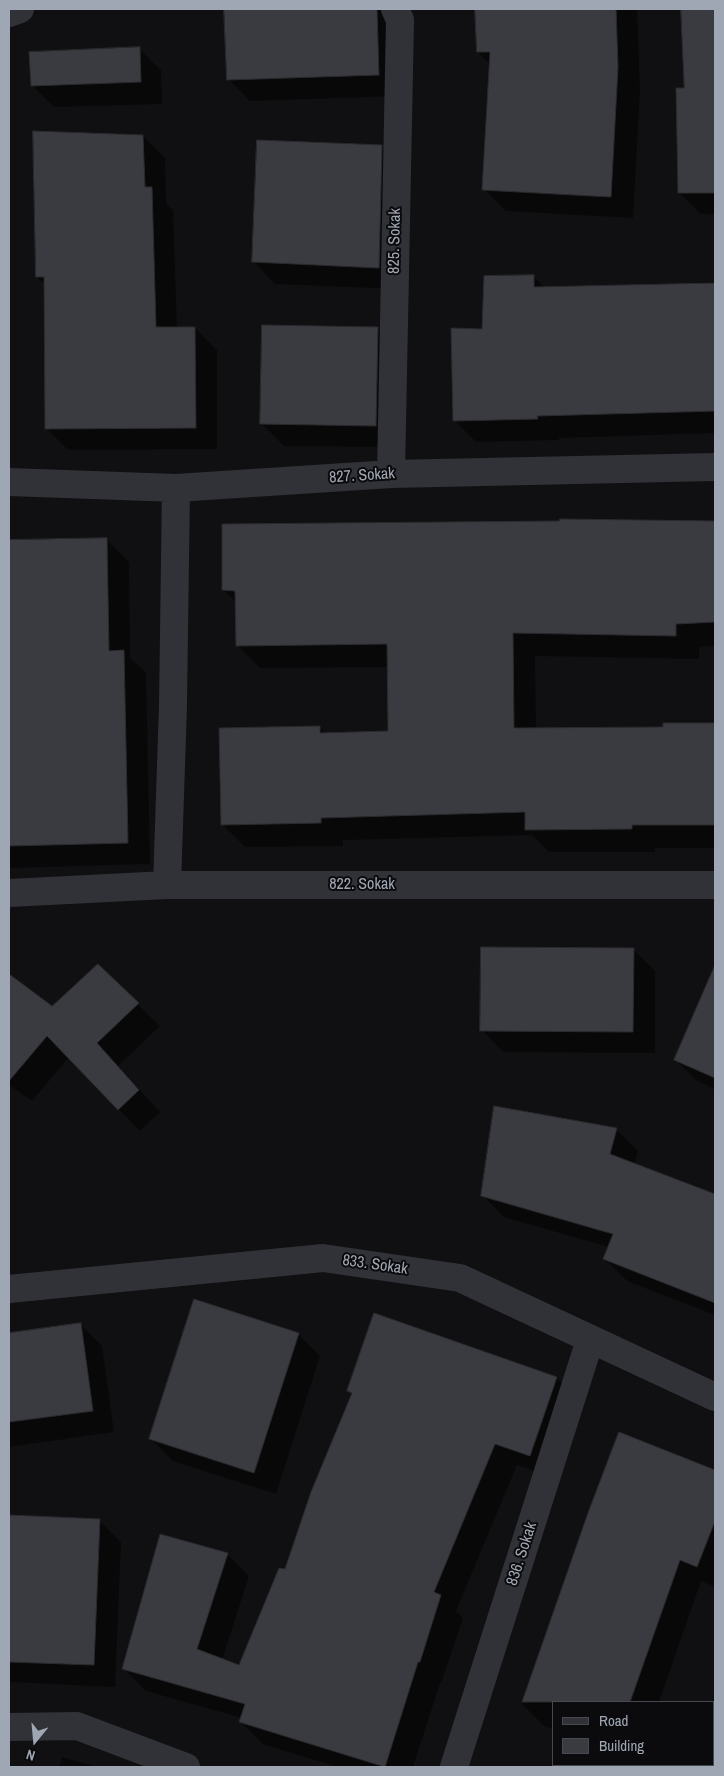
<!DOCTYPE html>
<style>
body{margin:0}
#map{position:relative;width:724px;height:1776px;overflow:hidden;background:#101012;font-family:"Archivo Narrow",sans-serif}
canvas{display:block}
.frame{position:absolute;inset:0;border:10px solid #a0a7b4;pointer-events:none}
.legend{position:absolute;left:552px;top:1701px;width:162px;height:65px;box-sizing:border-box;background:#0b0b0d;border:1px solid #474950;margin:0;padding:6px 9px;list-style:none;font-size:15px;color:#a0a7b4}
.legend li{display:flex;align-items:center;gap:10px;height:25px}
.legend b{width:25px;border:1px solid #474950}
.north{position:absolute;left:10px;top:1716px;width:50px;height:50px;-webkit-text-stroke:4px #0b0b0d;paint-order:stroke;rotate:197deg;font-size:14px;font-weight:700;line-height:20px;text-align:center;color:#a0a7b4}
.north::after{content:'';display:block;margin:auto;width:18px;height:22px;background:#a0a7b4;clip-path:polygon(50% 0,100% 100%,50% 72%,0 100%)}
</style>
<div id="map">
<canvas width="724" height="1776"></canvas>
<div class="frame"></div>
<ul class="legend">
<li><b style="height:6px;background:#313237"></b>Road</li>
<li><b style="height:14px;background:#3a3b40"></b>Building</li>
</ul>
<div class="north">N</div>
</div>
<script>
const c = document.querySelector('canvas').getContext('2d');
c.lineJoin = 'round';
function fillPath(path, color) { c.fillStyle = color; c.fill(path, 'evenodd'); }
function stroke(path, color, width, dash) { c.strokeStyle = color; c.lineWidth = width; c.lineCap = dash ? 'butt' : 'round'; c.setLineDash(dash || []); c.stroke(path); }
function label(font, color, halo, rows, align = 'center') {
  c.font = font + ' "Archivo Narrow",sans-serif'; c.lineWidth = 4; c.setLineDash([]); c.textBaseline = 'middle'; c.strokeStyle = halo; c.fillStyle = color; for (const [text, x, y, turn = 0] of rows) {
    c.save(); c.translate(x, y); c.rotate((+turn || 0) * Math.PI / 180); c.textAlign = isNaN(turn) ? turn : align; if (halo) c.strokeText(text, 0, 0); c.fillText(text, 0, 0); c.restore();
  }
}
const shadow = new Path2D(`
 M 225,9 L 397,9 L 400,96 L 250,101 L 228,79 Z
 M 477,9 L 637,9 L 640,90 L 633,218 L 506,211 L 484,189 L 490,64 L 478,52 Z
 M 683,9 L 715,9 L 715,214 L 701,214 L 679,193 L 685,89 Z
 M 139,49 L 161,70 L 162,104 L 54,107 L 32,85 Z
 M 143,136 L 165,158 L 166,204 L 173,210 L 177,328 L 195,328 L 217,350 L 217,449 L 68,450 L 46,428 L 45,285 L 37,277 Z
 M 381,146 L 403,168 L 401,289 L 275,284 L 254,262 Z
 M 533,276 L 545,288 L 702,285 L 702,282 L 715,282 L 715,433 L 559,438 L 559,440 L 476,442 L 454,420 L 483,330 Z
 M 378,328 L 400,350 L 398,447 L 284,446 L 262,424 Z
 M 708,522 L 715,522 L 715,646 L 699,647 L 699,659 L 535,656 L 536,730 L 664,729 L 664,725 L 715,724 L 715,848 L 655,848 L 655,852 L 549,852 L 532,835 L 343,840 L 343,846 L 245,847 L 222,824 L 319,727 L 326,734 L 389,732 L 388,667 L 260,668 L 237,645 L 237,603 L 224,590 Z
 M 107,540 L 129,562 L 130,658 L 146,673 L 150,864 L 9,868 L 9,541 Z
 M 633,949 L 655,971 L 655,1053 L 503,1052 L 482,1030 Z
 M 98,966 L 160,1026 L 118,1066 L 160,1112 L 140,1131 L 69,1057 L 32,1101 L 9,1085 L 9,975 L 52,1007 Z
 M 715,968 L 715,1089 L 697,1081 L 675,1059 Z
 M 616,1129 L 638,1151 L 634,1165 L 715,1196 L 715,1315 L 627,1281 L 605,1259 L 609,1247 L 504,1217 L 482,1195 Z
 M 375,1314 L 557,1378 L 579,1400 L 552,1477 L 517,1465 L 456,1611 L 463,1618 L 441,1683 L 440,1683 L 413,1767 L 337,1767 L 263,1744 L 241,1722 L 242,1718 L 146,1691 L 124,1669 L 227,1554 L 249,1576 L 222,1660 L 239,1666 L 286,1571 L 352,1395 L 348,1391 Z
 M 80,1324 L 102,1346 L 114,1432 L 9,1447 L 9,1334 Z
 M 298,1334 L 320,1356 L 276,1494 L 173,1461 L 151,1439 Z
 M 620,1434 L 715,1471 L 715,1587 L 701,1581 L 659,1702 L 553,1702 L 553,1729 L 544,1726 L 522,1704 L 589,1514 Z
 M 9,1516 L 99,1520 L 121,1542 L 115,1687 L 9,1682 Z
 M 62,1757 L 98,1767 L 59,1767 Z`);
const building = new Path2D(`
 M 224,9 L 377,9 L 379,75 L 227,80 Z
 M 475,9 L 616,9 L 618,67 L 611,197 L 482,190 L 490,52 L 477,52 Z
 M 681,9 L 715,9 L 715,193 L 678,193 L 676,88 L 684,88 Z
 M 140,47 L 141,82 L 31,86 L 29,52 Z
 M 33,131 L 143,135 L 145,187 L 152,187 L 156,327 L 195,327 L 196,428 L 45,429 L 44,277 L 36,277 Z
 M 257,140 L 382,145 L 379,268 L 252,262 Z
 M 534,275 L 534,287 L 715,283 L 715,411 L 537,416 L 538,419 L 453,421 L 451,328 L 482,329 L 484,276 Z
 M 262,325 L 378,327 L 376,426 L 260,424 Z
 M 560,519 L 715,521 L 715,622 L 676,624 L 676,636 L 513,633 L 514,728 L 663,727 L 663,723 L 715,723 L 715,825 L 632,825 L 632,829 L 525,830 L 525,812 L 321,818 L 321,823 L 221,825 L 219,728 L 320,726 L 320,733 L 388,731 L 387,644 L 236,646 L 235,591 L 222,590 L 222,524 L 559,521 Z
 M 107,538 L 109,651 L 124,650 L 128,843 L 9,846 L 9,540 Z
 M 481,947 L 634,948 L 633,1032 L 480,1031 Z
 M 98,964 L 139,1003 L 97,1043 L 139,1090 L 118,1110 L 47,1036 L 9,1081 L 9,974 L 52,1006 Z
 M 715,965 L 715,1078 L 674,1060 Z
 M 494,1106 L 617,1128 L 610,1154 L 715,1194 L 715,1303 L 603,1259 L 613,1234 L 481,1196 Z
 M 194,1299 L 299,1333 L 254,1473 L 149,1439 Z
 M 374,1313 L 557,1377 L 530,1456 L 495,1444 L 434,1592 L 441,1595 L 420,1662 L 418,1662 L 385,1767 L 239,1722 L 245,1704 L 122,1669 L 160,1534 L 228,1553 L 197,1649 L 239,1665 L 279,1568 L 285,1569 L 311,1492 L 352,1393 L 347,1391 Z
 M 81,1323 L 93,1411 L 9,1422 L 9,1333 Z
 M 619,1432 L 715,1470 L 715,1521 L 697,1567 L 680,1560 L 630,1702 L 522,1702 L 588,1513 Z
 M 9,1515 L 100,1519 L 94,1665 L 9,1662 Z`);
const minor = new Path2D(`
 M 9,13 L 20,9
 M 391,474 L 400,20 L 395,9
 M 9,482 L 176,488 L 391,474 L 715,467
 M 167,885 L 173,705 L 176,488
 M 9,893 L 167,885 L 715,885
 M 9,1289 L 323,1258 L 460,1278 L 715,1397
 M 9,1727 L 77,1726 L 186,1767
 M 454,1767 L 590,1340`);
const streetNames = [
 ["825. Sokak",395,241,-89],
 ["827. Sokak",362,476,-4],
 ["822. Sokak",362,885],
 ["833. Sokak",375,1265,8],
 ["836. Sokak",522,1554,-72]
];
fillPath(shadow, '#0007');
fillPath(building, '#3a3b40');
stroke(building, '#2a2a2e', 1);
stroke(minor, '#313237', 28);
label('16px', '#a0a7b4', '#0b0b0d', streetNames);
</script>
